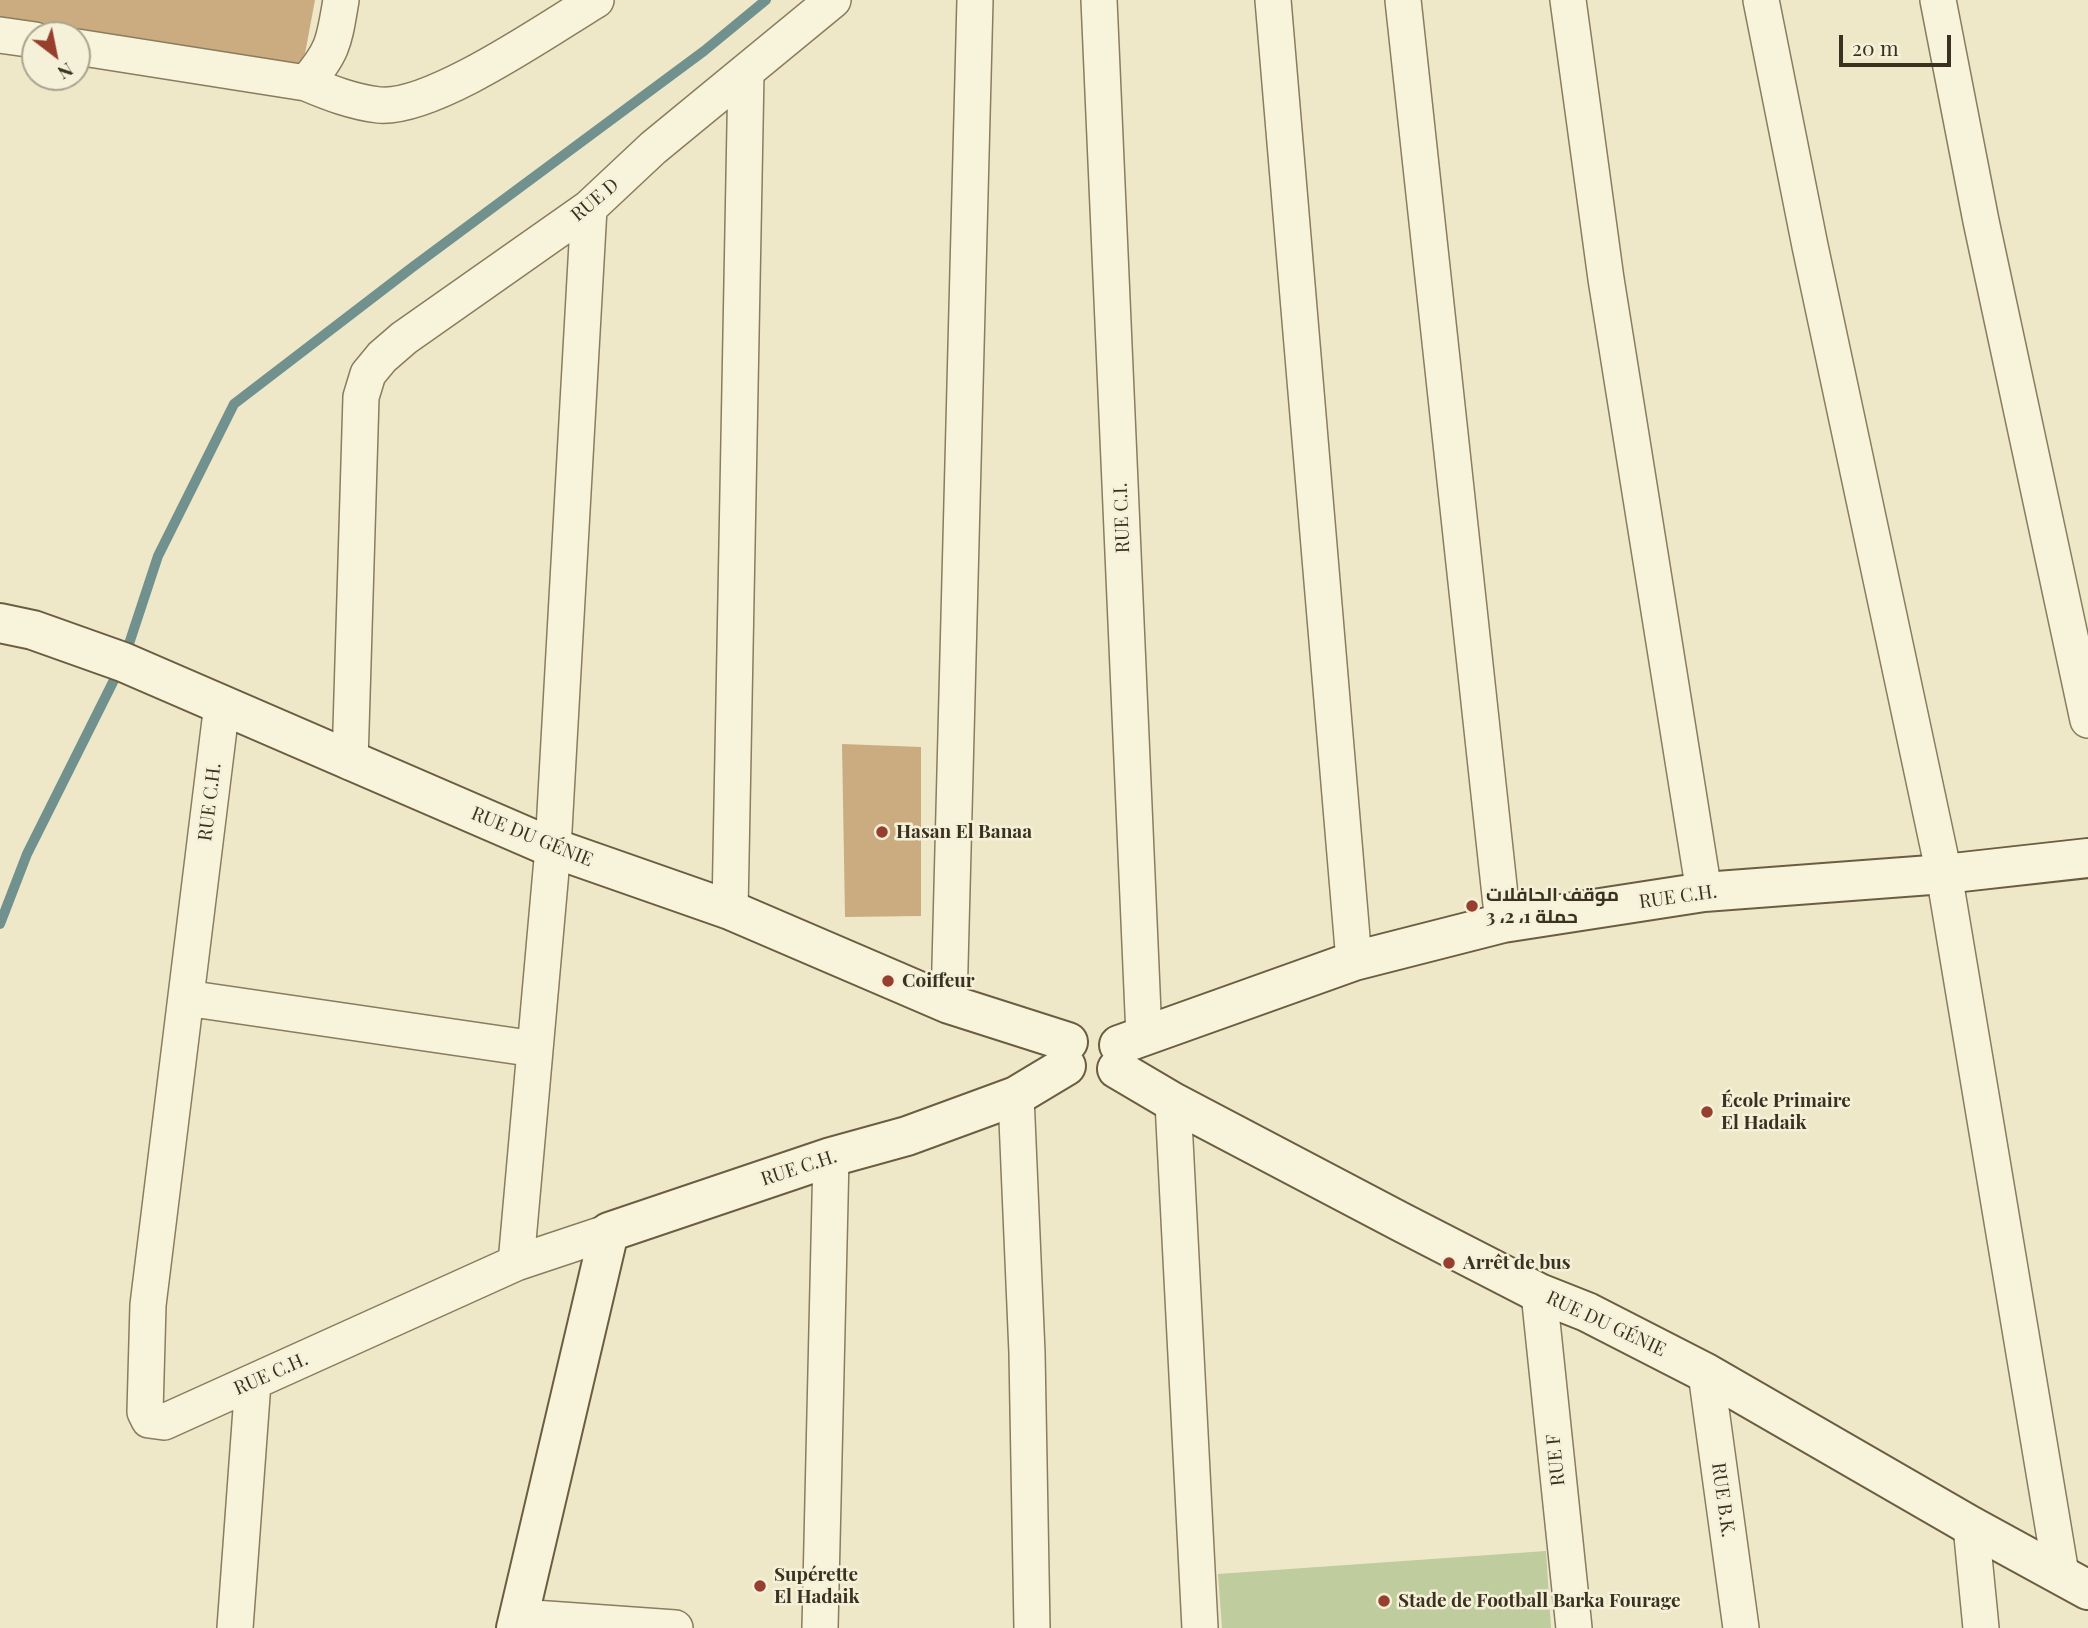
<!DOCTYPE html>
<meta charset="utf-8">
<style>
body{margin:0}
#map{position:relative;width:2088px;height:1628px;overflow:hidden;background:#eee8c9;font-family:"Playfair Display",serif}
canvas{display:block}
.north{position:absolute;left:21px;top:21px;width:70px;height:70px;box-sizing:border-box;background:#f5f1d9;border:2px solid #aba48f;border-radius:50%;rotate:148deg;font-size:19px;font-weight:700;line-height:28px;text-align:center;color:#3b3121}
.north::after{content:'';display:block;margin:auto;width:24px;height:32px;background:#973f2f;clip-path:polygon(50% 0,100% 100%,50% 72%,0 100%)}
.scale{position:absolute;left:1839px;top:35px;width:112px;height:32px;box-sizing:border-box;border:4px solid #3b3121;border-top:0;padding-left:9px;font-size:21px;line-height:24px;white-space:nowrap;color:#3b3121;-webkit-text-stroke:5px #f5f1d9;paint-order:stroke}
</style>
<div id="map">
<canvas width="2088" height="1628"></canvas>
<div class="north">N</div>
<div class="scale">20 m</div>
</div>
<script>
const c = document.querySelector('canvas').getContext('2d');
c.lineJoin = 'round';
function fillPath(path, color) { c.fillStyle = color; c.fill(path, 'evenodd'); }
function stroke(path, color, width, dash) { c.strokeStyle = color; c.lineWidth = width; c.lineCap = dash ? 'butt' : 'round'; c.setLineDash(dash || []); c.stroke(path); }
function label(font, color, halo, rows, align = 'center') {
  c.font = font + ' "Playfair Display",Cairo,serif'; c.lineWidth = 5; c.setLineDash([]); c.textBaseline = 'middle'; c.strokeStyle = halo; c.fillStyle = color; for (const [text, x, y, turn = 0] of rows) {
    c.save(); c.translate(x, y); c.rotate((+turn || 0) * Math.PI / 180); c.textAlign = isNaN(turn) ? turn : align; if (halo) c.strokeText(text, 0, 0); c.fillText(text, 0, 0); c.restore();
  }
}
const green = new Path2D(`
 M 1546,1551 L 1551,1628 L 1222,1628 L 1218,1574 Z`);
const stream = new Path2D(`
 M 0,924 L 27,854 L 123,662 L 158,556 L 234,404 L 414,266 L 704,51 L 766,0`);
const building = new Path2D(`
 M 0,0 L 315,0 L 301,75 L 77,35 L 55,35 L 0,26 Z
 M 842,744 L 921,747 L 921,916 L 845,917 Z`);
const street = new Path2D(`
 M 1099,0 L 1144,1036
 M 1273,0 L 1354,961
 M 1403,0 L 1503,923
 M 1568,0 L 1606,279 L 1704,892
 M 1761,0 L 1810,246 L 1944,874 L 2061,1574
 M 1938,0 L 1981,221 L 2088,720
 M 0,35 L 35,40
 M 77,47 L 306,83 C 330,93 353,102 379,105 C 432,110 548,29 596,0
 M 306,83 C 334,51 334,41 341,0
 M 222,704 L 148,1305 L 145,1412 L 149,1420 L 164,1422 L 516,1263 L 609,1232
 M 350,762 L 361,397 L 368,374 L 382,357 L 404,338 L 589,208 L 653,148 L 833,0
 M 730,910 L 746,73
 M 186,998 L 535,1049
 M 949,1004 L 975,0
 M 1016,1096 L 1027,1353 L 1032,1628
 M 1173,1102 L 1200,1628
 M 516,1263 L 553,848 L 589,208
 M 1539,1293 L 1574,1628
 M 1706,1373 L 1741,1628
 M 1971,1526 L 1981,1628
 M 519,1617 L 675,1628
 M 235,1628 L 253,1382
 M 820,1628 L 831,1157`);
const secondary = new Path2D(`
 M 0,623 L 33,630 L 123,662 L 553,848 L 730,910 L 949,1004 L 1068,1042
 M 1119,1045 L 1354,961 L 1503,923 L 1704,892 L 1944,874 L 2088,858
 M 1117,1069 L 1173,1102 L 1401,1222 L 1539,1293 L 1587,1312 L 1706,1373 L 1971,1526 L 2088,1590
 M 516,1628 L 609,1232 L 831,1157 L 907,1136 L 1016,1096 L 1066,1066`);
const markers = [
 [882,832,7,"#973f2f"],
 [1472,906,7,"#973f2f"],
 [888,981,7,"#973f2f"],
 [1707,1112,7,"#973f2f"],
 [1449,1263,7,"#973f2f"],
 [760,1586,7,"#973f2f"],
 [1384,1601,7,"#973f2f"]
];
const streetNames = [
 ["RUE D",595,200,-40],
 ["RUE C.I.",1122,518,-92],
 ["RUE C.H.",210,802,-83],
 ["RUE DU GÉNIE",532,837,22],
 ["RUE C.H.",1678,897,-8],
 ["RUE C.H.",799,1168,-18],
 ["RUE DU GÉNIE",1606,1324,25],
 ["RUE C.H.",271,1374,-24],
 ["RUE F",1556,1460,-96],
 ["RUE B.K.",1723,1500,82]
];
const poiNames = [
 ["Hasan El Banaa",896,832],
 ["موقف الحافلات",1486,895],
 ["حملة 1، 2، 3",1486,917],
 ["Coiffeur",902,981],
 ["École Primaire",1721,1101],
 ["El Hadaik",1721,1123],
 ["Arrêt de bus",1463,1263],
 ["Supérette",774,1575],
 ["El Hadaik",774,1597],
 ["Stade de Football Barka Fourage",1398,1601]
];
fillPath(green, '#bfcc9d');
stroke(stream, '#70918e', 10);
fillPath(building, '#cbab80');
stroke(street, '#8a7c5e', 38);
stroke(secondary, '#6c5d41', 42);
stroke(street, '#f8f4dc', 35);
stroke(secondary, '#f8f4dc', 38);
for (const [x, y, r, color] of markers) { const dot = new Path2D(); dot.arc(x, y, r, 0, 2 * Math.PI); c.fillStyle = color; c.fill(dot); stroke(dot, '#f5f1d9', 2.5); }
label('19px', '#3b3121', '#f5f1d9', streetNames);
label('bold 19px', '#3b3121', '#f5f1d9', poiNames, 'left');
</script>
